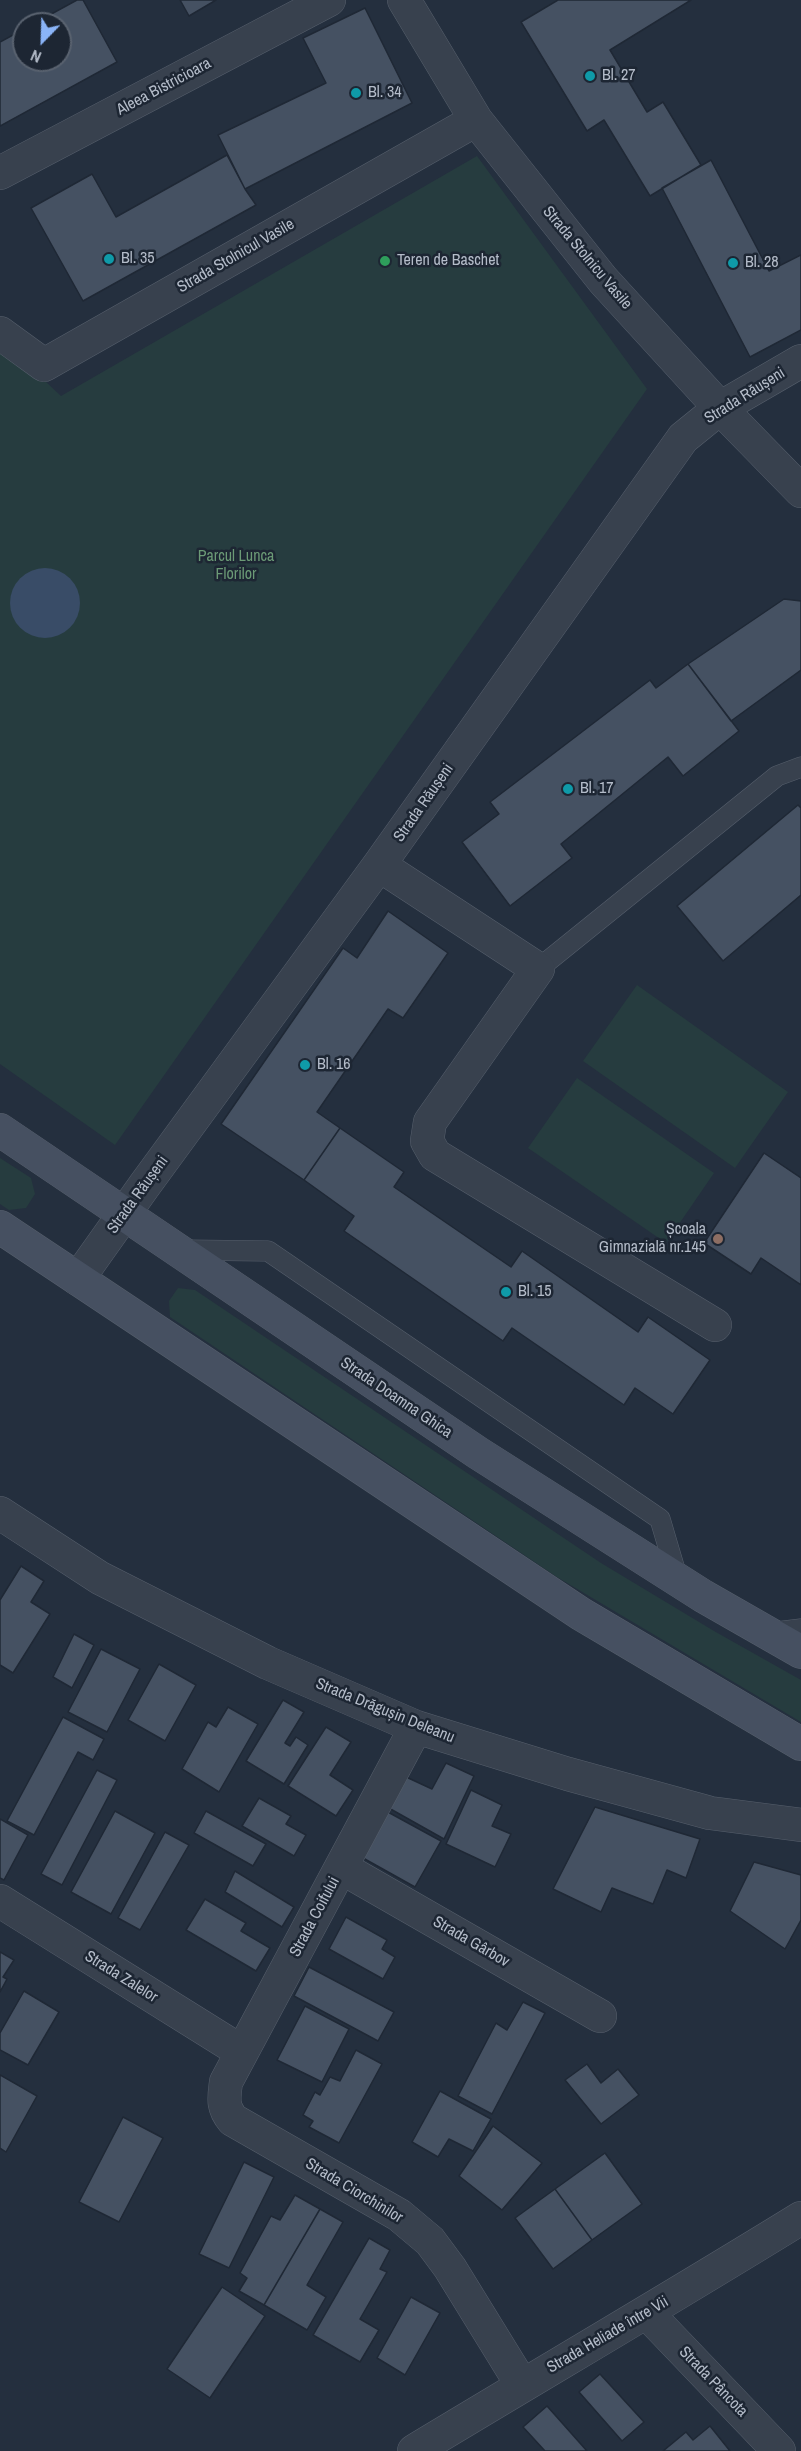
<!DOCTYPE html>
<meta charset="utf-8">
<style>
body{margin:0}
#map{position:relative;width:801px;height:2451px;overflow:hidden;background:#242f3e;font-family:"Archivo Narrow",sans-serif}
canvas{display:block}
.north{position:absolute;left:12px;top:12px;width:60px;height:60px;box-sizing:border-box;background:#1d2633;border:2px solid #59626f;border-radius:50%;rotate:203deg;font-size:16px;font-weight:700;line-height:24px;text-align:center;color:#b4bcc9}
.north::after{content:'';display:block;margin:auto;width:21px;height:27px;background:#8ab4f8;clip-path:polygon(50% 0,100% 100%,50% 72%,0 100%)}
</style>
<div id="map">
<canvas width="801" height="2451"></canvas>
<div class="north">N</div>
</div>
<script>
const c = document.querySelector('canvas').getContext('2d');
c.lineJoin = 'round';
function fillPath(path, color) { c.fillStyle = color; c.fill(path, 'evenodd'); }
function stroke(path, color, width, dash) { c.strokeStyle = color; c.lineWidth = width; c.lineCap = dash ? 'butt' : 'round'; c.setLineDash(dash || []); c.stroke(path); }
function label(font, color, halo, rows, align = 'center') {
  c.font = font + ' "Archivo Narrow",sans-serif'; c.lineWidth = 5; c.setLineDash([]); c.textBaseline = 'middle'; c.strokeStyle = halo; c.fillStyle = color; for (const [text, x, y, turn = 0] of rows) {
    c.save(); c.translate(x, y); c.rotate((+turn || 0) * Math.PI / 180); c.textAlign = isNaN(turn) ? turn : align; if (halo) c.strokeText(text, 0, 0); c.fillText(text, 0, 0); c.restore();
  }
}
const green = new Path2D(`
 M 477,156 L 647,389 L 115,1145 L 0,1064 L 0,339 L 61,396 Z
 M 637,985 L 788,1092 L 735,1168 L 583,1061 Z
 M 577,1078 L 714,1173 L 666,1243 L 528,1148 Z
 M 0,1158 L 31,1178 L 35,1194 L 26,1208 L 9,1210 L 0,1204 Z
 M 178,1288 L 195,1290 L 601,1563 L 714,1631 L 801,1680 L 801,1722 L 557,1577 L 170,1317 L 169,1301 Z`);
const water = new Path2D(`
 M10 603a35 35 0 1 1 70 0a35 35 0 1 1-70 0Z`);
const building = new Path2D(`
 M 77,0 L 83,0 L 117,62 L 0,126 L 0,42 L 24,29 L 24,60 L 60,60 L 60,24 L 33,24 Z
 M 180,0 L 216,0 L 189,16 Z
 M 558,0 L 691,0 L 610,50 L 647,112 L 663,102 L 701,165 L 650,196 L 604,120 L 587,131 L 521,22 Z
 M 365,8 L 412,103 L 245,189 L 218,135 L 326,83 L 303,38 Z
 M 227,155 L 245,189 L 256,205 L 83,301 L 31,208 L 92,174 L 116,217 Z
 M 711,160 L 769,271 L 801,255 L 801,330 L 750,357 L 662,188 Z
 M 784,599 L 801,601 L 801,670 L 731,721 L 688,664 Z
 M 688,664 L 739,731 L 683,776 L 668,757 L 561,844 L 572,858 L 510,906 L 462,842 L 499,814 L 490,802 L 650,680 L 656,688 Z
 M 798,805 L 801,808 L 801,895 L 723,961 L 677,906 Z
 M 388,911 L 448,953 L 403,1018 L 388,1009 L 317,1112 L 340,1128 L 304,1180 L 221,1124 L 343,948 L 357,958 Z
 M 340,1128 L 404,1172 L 394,1187 L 511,1267 L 522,1251 L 638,1332 L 648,1317 L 710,1360 L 673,1414 L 635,1388 L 624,1405 L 512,1328 L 503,1341 L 344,1231 L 354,1216 L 304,1180 Z
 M 764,1153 L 801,1178 L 801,1285 L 761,1258 L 751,1274 L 704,1243 Z
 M 21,1566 L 44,1581 L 31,1602 L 50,1614 L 13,1673 L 0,1665 L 0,1600 Z
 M 74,1634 L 94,1645 L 72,1688 L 53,1677 Z
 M 101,1649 L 140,1669 L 107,1732 L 68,1712 Z
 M 159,1664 L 196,1685 L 165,1741 L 128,1720 Z
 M 283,1700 L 304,1712 L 285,1743 L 290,1746 L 296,1737 L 308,1745 L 284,1784 L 246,1761 Z
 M 228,1707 L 258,1724 L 219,1792 L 182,1769 L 208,1722 L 216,1727 Z
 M 63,1717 L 104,1739 L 93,1760 L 78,1752 L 34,1835 L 7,1821 Z
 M 326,1727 L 351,1742 L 330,1775 L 353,1790 L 336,1816 L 288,1786 Z
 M 446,1763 L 474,1776 L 444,1839 L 387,1807 L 404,1776 L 432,1789 Z
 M 97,1770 L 117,1780 L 62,1885 L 41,1874 Z
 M 471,1790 L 502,1805 L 492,1826 L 511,1834 L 495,1867 L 446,1844 Z
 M 259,1798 L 291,1816 L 286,1824 L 306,1835 L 294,1856 L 242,1826 Z
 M 595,1807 L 700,1839 L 686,1878 L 667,1870 L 653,1904 L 612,1888 L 601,1912 L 553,1889 Z
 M 115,1811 L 155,1833 L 111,1914 L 71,1892 Z
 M 206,1811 L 266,1844 L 253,1866 L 194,1833 Z
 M 386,1811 L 441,1841 L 415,1887 L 363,1858 Z
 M 0,1819 L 28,1835 L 4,1880 L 0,1878 Z
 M 165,1832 L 189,1845 L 140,1930 L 118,1918 Z
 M 754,1862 L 801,1875 L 801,1920 L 785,1949 L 730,1911 Z
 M 235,1871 L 294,1907 L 282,1927 L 225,1892 Z
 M 205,1899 L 246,1923 L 241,1931 L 270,1948 L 256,1971 L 186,1930 Z
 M 346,1917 L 387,1940 L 382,1949 L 395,1957 L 383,1979 L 329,1949 Z
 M 0,1952 L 14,1960 L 3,1977 L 7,1979 L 0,1992 Z
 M 309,1967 L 394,2012 L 378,2041 L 294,1996 Z
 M 24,1991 L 59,2012 L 28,2065 L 0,2050 L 0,2033 Z
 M 523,2002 L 545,2013 L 492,2114 L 458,2096 L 496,2023 L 507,2030 Z
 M 305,2006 L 349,2029 L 322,2082 L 277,2060 Z
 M 356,2050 L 382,2064 L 339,2143 L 309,2127 L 313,2121 L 303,2115 L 315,2092 L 320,2095 L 330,2077 L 340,2081 Z
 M 587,2064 L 601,2083 L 618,2069 L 639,2095 L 601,2124 L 565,2080 Z
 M 0,2075 L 37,2096 L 6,2152 L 0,2148 Z
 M 440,2091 L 491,2119 L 473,2151 L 449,2139 L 438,2157 L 412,2142 Z
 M 123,2117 L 163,2138 L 119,2222 L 79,2202 Z
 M 493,2126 L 542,2163 L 502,2210 L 459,2176 Z
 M 605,2153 L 642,2204 L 592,2240 L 555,2189 Z
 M 244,2162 L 274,2177 L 229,2268 L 199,2254 Z
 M 555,2189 L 592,2240 L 553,2269 L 515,2218 Z
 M 295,2195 L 320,2209 L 264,2305 L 239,2291 L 247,2278 L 240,2273 L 271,2216 L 280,2220 Z
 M 320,2209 L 343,2222 L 307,2285 L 326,2297 L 307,2330 L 264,2305 Z
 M 369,2238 L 390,2250 L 380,2269 L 387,2272 L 360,2319 L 379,2330 L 360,2362 L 313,2335 Z
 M 222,2287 L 265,2316 L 210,2398 L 167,2369 Z
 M 411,2297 L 440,2313 L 405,2375 L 377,2358 Z
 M 600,2374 L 644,2422 L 622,2441 L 579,2392 Z
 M 547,2406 L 587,2451 L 545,2451 L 523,2427 Z
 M 710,2426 L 730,2451 L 663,2451 L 686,2432 L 693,2440 Z`);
const service = new Path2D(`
 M 538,969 L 777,776 L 801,767
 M 182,1250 L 268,1251 L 660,1519 L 678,1580
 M 768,1633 L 801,1629`);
const minor = new Path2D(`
 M 404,0 L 476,120 L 603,280 L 720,408 L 801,491
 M 0,173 L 329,0
 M 0,333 L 44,365 L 476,120
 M 379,865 L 538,969 L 430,1122 L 427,1141 L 435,1155 L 715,1325
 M 78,1279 L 144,1186 L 379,865 L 683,438 L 720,408 L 801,361
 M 0,1513 L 100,1578 L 268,1663 L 416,1727 L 568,1774 L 710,1813 L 801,1825
 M 416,1727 L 226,2082 C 224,2098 222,2107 233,2120 L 399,2215 L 430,2241 L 450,2268 L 522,2385
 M 342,1868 L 600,2016
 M 0,1901 L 242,2052
 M 647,2313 L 779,2451
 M 414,2451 C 543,2373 673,2297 801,2218`);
const secondary = new Path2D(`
 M 0,1130 L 478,1453 L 703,1596 L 801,1652
 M 0,1227 L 581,1614 L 801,1744`);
const markers = [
 [590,76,6,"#0f9aa8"],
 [356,93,6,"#0f9aa8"],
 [109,259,6,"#0f9aa8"],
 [385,261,6,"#2e9e5b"],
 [733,263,6,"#0f9aa8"],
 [568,789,6,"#0f9aa8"],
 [305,1065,6,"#0f9aa8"],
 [718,1239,6,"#8d6e63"],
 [506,1292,6,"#0f9aa8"]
];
const poiNames = [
 ["Bl. 27",602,76],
 ["Bl. 34",368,93],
 ["Bl. 35",121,259],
 ["Teren de Baschet",397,261],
 ["Bl. 28",745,263],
 ["Bl. 17",580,789],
 ["Bl. 16",317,1065],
 ["Școala",706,1230,"right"],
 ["Gimnazială nr.145",706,1248,"right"],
 ["Bl. 15",518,1292]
];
const streetNames = [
 ["Aleea Bistricioara",164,87,-28],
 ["Strada Stolnicul Vasile",236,256,-30],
 ["Strada Stolnicu Vasile",587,258,50],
 ["Strada Răușeni",745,396,-32],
 ["Strada Răușeni",424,803,-55],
 ["Strada Răușeni",138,1195,-54],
 ["Strada Doamna Ghica",396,1398,34],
 ["Strada Drăgușin Deleanu",385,1711,22],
 ["Strada Coifului",315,1917,-62],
 ["Strada Gârbov",471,1942,30],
 ["Strada Zalelor",121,1977,32],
 ["Strada Ciorchinilor",354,2191,31],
 ["Strada Heliade între Vii",608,2335,-30],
 ["Strada Pâncota",713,2382,46]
];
const parkNames = [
 ["Parcul Lunca",236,557],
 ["Florilor",236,575]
];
fillPath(green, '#263c3f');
fillPath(water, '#394c67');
fillPath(building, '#455162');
stroke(building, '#1f2835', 1.5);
stroke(service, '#565f6c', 21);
stroke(minor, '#565f6c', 34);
stroke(secondary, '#565f6c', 34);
stroke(service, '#38414e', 20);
stroke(minor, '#38414e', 33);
stroke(secondary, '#465061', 33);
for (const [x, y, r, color] of markers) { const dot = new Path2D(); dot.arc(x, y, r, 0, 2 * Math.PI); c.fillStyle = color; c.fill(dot); stroke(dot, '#1d2633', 2); }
label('16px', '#b4bcc9', '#1d2633', poiNames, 'left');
label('16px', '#b4bcc9', '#1d2633', streetNames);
label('16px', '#6b9a76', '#1d2633', parkNames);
</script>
